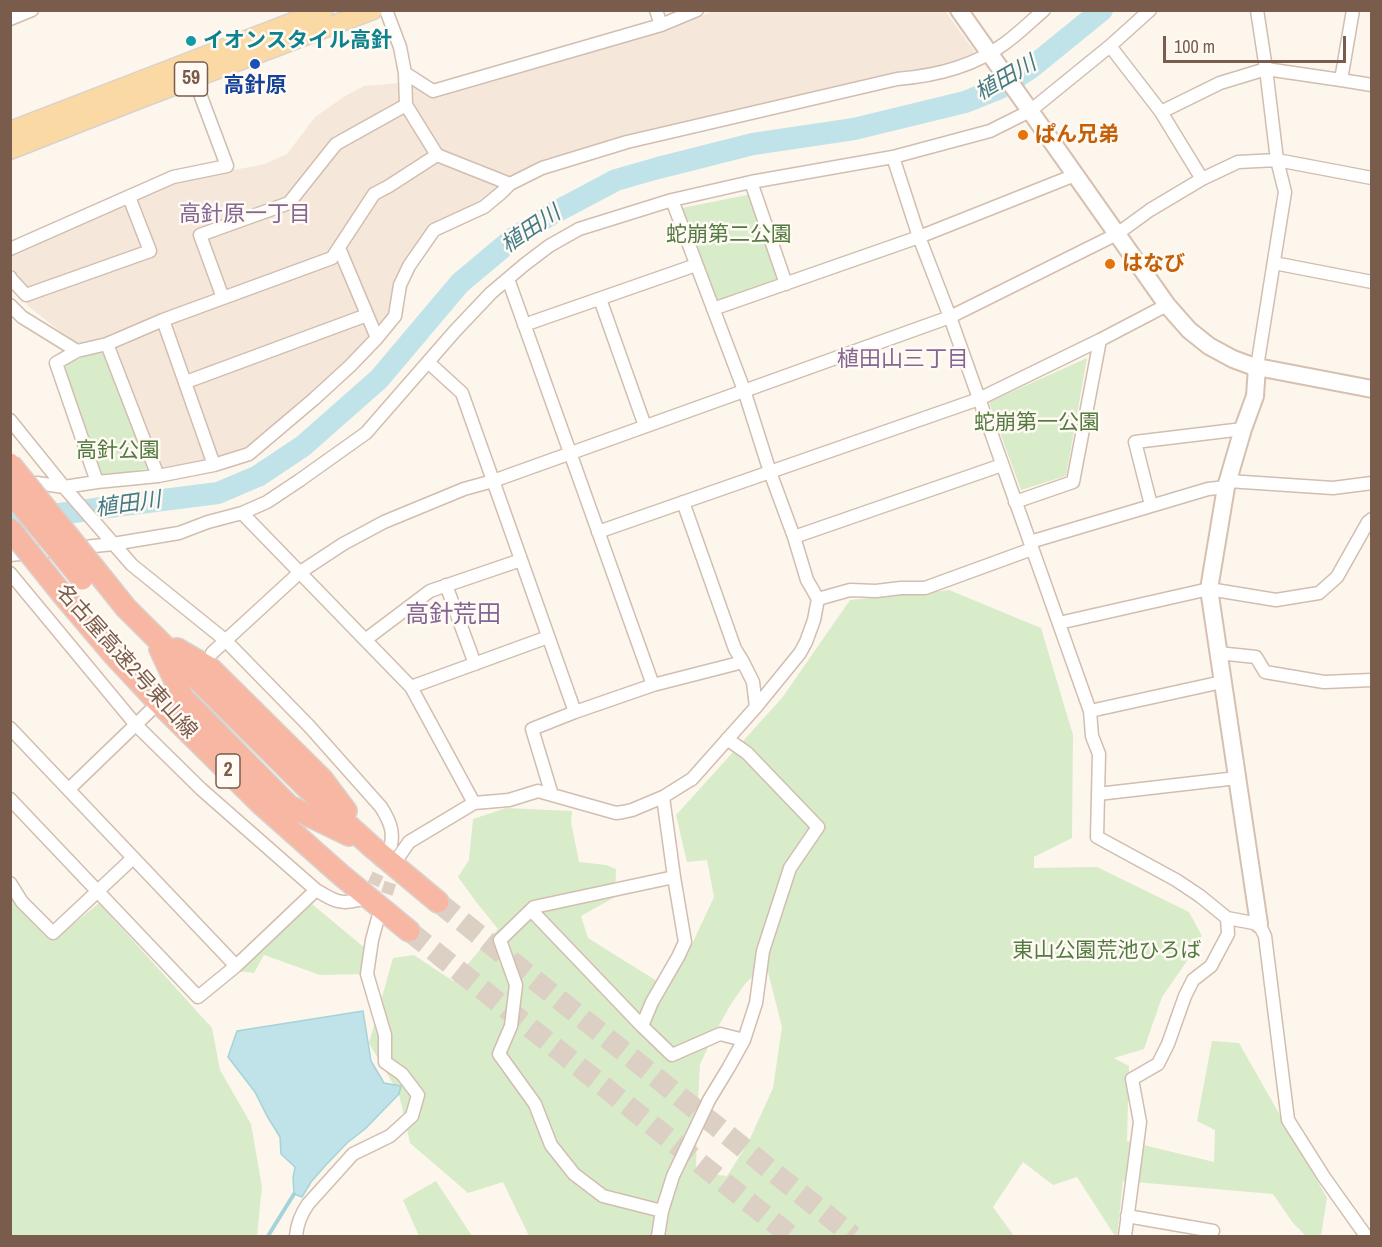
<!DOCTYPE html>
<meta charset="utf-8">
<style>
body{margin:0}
#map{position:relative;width:1382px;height:1247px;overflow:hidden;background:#fdf6ec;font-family:"Archivo Narrow",sans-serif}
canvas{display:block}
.frame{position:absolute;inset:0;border:12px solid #7a5c4d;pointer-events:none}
.scale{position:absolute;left:1163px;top:36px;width:183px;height:27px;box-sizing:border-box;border:3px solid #7a5c4d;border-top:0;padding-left:8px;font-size:18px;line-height:21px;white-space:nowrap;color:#7a5c4d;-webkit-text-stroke:4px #fffaf3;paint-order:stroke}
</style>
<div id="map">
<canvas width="1382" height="1247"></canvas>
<div class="frame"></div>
<div class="scale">100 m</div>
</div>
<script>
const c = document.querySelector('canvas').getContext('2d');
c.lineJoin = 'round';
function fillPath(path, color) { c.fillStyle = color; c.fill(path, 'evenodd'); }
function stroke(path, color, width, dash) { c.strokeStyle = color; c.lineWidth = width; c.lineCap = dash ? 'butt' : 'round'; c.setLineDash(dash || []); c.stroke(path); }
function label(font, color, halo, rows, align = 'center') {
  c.font = font + ' "Archivo Narrow","Noto Sans JP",sans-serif'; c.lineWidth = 5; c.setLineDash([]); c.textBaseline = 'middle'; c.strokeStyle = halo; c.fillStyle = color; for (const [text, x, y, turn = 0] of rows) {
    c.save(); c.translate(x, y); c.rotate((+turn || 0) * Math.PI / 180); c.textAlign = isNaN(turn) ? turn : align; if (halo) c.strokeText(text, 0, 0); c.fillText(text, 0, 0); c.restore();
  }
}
const residential = new Path2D(`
 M 714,11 L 945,11 L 975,52 L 957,62 L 925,71 L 601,144 L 563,155 L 538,164 L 471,206 L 442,222 L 429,226 L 404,265 L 390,315 L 363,345 L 337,372 L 258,439 L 243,448 L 202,463 L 163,470 L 109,340 L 80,347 L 28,306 L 11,265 L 10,254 L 177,181 L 265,164 L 287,154 L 315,117 L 345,96 L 364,86 L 410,82 L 437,98 L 661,32 Z`);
const green = new Path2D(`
 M 752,194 L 784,288 L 722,312 L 682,208 Z
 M 97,351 L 106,355 L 149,468 L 107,477 L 101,474 L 65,369 L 67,364 Z
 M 1087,358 L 1066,476 L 1021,490 L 989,402 Z
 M 949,590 L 1041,628 L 1073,735 L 1072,838 L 1034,857 L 1034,868 L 1097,867 L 1189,912 L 1202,936 L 1187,961 L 1162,997 L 1144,1049 L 1114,1058 L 1129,1066 L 1127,1141 L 1214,1162 L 1215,1130 L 1197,1121 L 1212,1041 L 1239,1043 L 1327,1198 L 1321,1236 L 1306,1236 L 1293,1223 L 1273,1194 L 1123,1181 L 1117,1236 L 1115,1236 L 1077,1177 L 1053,1185 L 1023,1162 L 993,1207 L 1014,1236 L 529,1236 L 503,1182 L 468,1193 L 410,1143 L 399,1094 L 369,1043 L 393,958 L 414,955 L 453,981 L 498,929 L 477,903 L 458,877 L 469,860 L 473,819 L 506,808 L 572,811 L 571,822 L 579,862 L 606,865 L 616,869 L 615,897 L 581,916 L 588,938 L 668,988 L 693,942 L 714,897 L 707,860 L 687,862 L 676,815 L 782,698 L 850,600 ZM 757,972 L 768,972 L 782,1027 L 773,1088 L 748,1143 L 727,1176 L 696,1172 L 697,1120 L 700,1064 L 717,1029 L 731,1004 L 745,984 Z
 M 10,891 L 19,905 L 54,940 L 99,903 L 212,1028 L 220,1070 L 251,1124 L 262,1187 L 257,1236 L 11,1236 Z
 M 312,904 L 366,949 L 362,961 L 364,974 L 320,975 L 264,955 L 254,973 L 238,971 Z
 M 436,1181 L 472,1236 L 419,1236 L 403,1200 Z`);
const water = new Path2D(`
 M 363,1011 L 371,1061 L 384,1083 L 401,1086 L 399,1094 L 365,1129 L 347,1143 L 325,1166 L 311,1182 L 302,1197 L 294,1194 L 293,1178 L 295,1167 L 281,1154 L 280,1137 L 267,1116 L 255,1092 L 228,1057 L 237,1031 Z`);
const stream = new Path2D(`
 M 268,1236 L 294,1194`);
const river = new Path2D(`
 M 10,521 L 116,506 L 218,493 L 258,476 L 303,446 L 379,379 L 460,283 L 515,237 L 550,215 L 616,180 L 658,168 L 753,144 L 854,129 L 965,102 L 1000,88 L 1032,67 L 1102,10`);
const streetTunnel = new Path2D(`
 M 361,898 L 372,887 L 387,855
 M 381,911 L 397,863`);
const highwayTunnel = new Path2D(`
 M 438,902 L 853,1236
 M 409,931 L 791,1236`);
const street = new Path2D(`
 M 386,10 L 400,47 L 405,73 L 406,105 L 437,155 L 510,184
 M 656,10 L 661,25
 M 1257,10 L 1266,69 L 1277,160 L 1285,192 L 1257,367
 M 10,19 L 32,10
 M 1110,46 L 1161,112 L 1202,179
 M 405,73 L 433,91 L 661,25 L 697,10
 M 1341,80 L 1353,10
 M 1161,112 L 1220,83 L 1266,69 L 1341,80 L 1372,85
 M 893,157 L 919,237 L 950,317 L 1090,711 L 1092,736 L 1099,754 L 1097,837 L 1176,880 L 1200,896 L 1227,918 L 1259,924 L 1265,936 L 1288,1120 L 1324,1177 L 1366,1236
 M 751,182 L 786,284
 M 672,200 L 744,390 L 770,472 L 794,537 L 807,580 L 818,599
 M 339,248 L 377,338
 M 10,249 L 173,177 L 227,166 L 194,78
 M 1274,263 L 1372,282
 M 10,277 L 12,280 L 26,295 L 150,251 L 129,197
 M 508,279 L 653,685
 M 223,298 L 200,235 L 289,203 L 336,144 L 406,105
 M 600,299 L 645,426
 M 10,305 L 22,317 L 77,351
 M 713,309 L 919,237 L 1075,175
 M 163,320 L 214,465
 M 524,325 L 696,265
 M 107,344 L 158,476
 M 428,362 L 462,393 L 575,712
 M 186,382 L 367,315
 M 10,420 L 64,487 L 132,565 L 225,640 L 309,726 L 381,807 C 389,820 394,830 391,845
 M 1228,481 L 1333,488 L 1372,483
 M 97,482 L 56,363 L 77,351 L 107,344 L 163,320 L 332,258 L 374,194 L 389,186 L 437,155
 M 37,483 L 64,487 L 97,482 L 158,476 L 214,465 L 249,454 L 314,399 L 350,366 L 377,338 L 395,316 L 400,285 L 409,266 L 434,230 L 484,207 L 501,193 L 510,184 L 542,168 L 627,142 L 897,79 C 934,76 973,67 1004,44 C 1018,34 1030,22 1044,10
 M 683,502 L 735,649 L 743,662 L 753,682 L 756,707
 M 1015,502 L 1073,482 L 1100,340
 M 1151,505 L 1135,442 L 1243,429
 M 242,513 L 411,687 L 474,803
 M 598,532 L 979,399 L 1100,340 L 1167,305
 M 794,537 L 1002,465
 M 1030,542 L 1208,489 L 1226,487
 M 10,555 L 113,544 L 179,533 L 208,522 L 242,513 L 267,502 L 300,480 L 366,433 L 455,331 L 491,293 L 524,265 L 549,246 L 579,229 L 672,200 L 751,182 L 893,157 L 990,131 L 1030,111 L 1110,46 L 1150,10
 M 10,573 L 136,725 L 201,789 L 316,890 C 333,900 339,905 359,900
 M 446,585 L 475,664
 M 1059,623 L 1209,589 L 1276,600 L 1319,593 L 1337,577 L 1368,522 L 1372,519
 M 365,640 L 430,591 L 521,560
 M 212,653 L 299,573 L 343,544 L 384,522 L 464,489 L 493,481 L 950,317 L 1117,234 L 1150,210 L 1202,179 L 1238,162 L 1277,160 L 1372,178
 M 1218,653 L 1256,657 L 1265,672 L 1324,682 L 1372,680
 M 411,687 L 548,637
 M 1090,711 L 1222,682
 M 10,728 L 236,966
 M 69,789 L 152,709
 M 1098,794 L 1237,778
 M 552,795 L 532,729 L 575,712 L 653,685 L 743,662
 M 10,799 L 198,997 L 236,966 L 316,890
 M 400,855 L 409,842 L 474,803 L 509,800 L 538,791 L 616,813 L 623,812 L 632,810 L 663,797 L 687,782 L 692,779 L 756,707 L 800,653 L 806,642 L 814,620 L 818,599 L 850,590 L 876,591 L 901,588 L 925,588 L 1032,549
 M 10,883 L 22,902 L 53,933 L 133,858
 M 531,910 L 642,1026 L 672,1055 L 720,1034 L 744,1040
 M 642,1026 L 652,1002 L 678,957 L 685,942 L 674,877 L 663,797
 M 662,1211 L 603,1196 L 574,1174 L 551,1145 L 535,1104 L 499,1054 L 511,1026 L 516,985 L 500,940 L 534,907 L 674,877
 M 1127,1216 L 1213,1231
 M 296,1236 C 297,1224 301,1214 308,1204 L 353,1154 L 390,1136 L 412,1116 L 418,1095 L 402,1074 L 385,1062 L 385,1035 L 367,974 L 372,940 L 378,918
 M 658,1236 L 662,1211 L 673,1176 L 709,1100 L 729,1067 L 744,1040 L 756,1003 L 763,951 L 790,868 L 818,827 L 747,753 L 727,739
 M 1125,1236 L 1140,1122 L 1132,1079 L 1158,1064 L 1168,1044 L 1185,996 L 1193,980 L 1211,966 L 1228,934 L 1227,918`);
const secondary = new Path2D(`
 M 959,10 L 1167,305 L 1189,330 L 1209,346 L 1233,359 L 1252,366 L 1372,389
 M 1257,367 L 1255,396 L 1243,429 L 1226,487 L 1209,589 L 1259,924`);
const primary = new Path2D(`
 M 10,131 L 324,10
 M 10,150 L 142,98 L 373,10`);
const highway = new Path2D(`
 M 94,568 L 126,608 L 305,786 L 371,846 L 438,902
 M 63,595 L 113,654 L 155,699 L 261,804 L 341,875 L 409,931
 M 160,649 L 183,698 L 289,806 L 349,835
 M 177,649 L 210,668 L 322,779 L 346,811`);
const highwayBridge = new Path2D(`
 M 10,464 L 94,568
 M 10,491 L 82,579
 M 10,529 L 63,595`);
const markers = [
 [191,41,6,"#0f9aa8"],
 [255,64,6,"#1a4fb4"],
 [1023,135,6,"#e8710a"],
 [1110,264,6,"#e8710a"]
];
const shields = [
 [191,79,33],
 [228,771,24]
];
const shieldNames = [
 ["59",191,79],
 ["2",228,771]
];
const cultureNames = [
 ["イオンスタイル高針",203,41]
];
const transitNames = [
 ["高針原",255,86]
];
const foodNames = [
 ["ぱん兄弟",1035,135],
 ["はなび",1122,264]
];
const parkNames = [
 ["蛇崩第二公園",729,235],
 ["蛇崩第一公園",1037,423],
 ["高針公園",118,451],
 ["東山公園荒池ひろば",1107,951]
];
const streetNames = [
 ["名古屋高速2号東山線",126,662,48]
];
const waterNames = [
 ["植田川",1006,79,-30],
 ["植田川",531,230,-34],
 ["植田川",128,505,-8]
];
const neighbourhoodNames = [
 ["高針原一丁目",245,215],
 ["植田山三丁目",903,360]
];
const quarterNames = [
 ["高針荒田",453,616]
];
fillPath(residential, '#f5e8da');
fillPath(green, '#d8ecc9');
fillPath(water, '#bfe3e8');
stroke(water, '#a5d3da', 1.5);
stroke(stream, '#a5d3da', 4);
stroke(river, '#bfe3e8', 22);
stroke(streetTunnel, '#dcd0c4', 12, [12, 6]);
stroke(highwayTunnel, '#dcd0c4', 21, [21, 10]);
stroke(street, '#d1beb0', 15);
stroke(secondary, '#d6c0b0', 20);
stroke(primary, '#dad1cd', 21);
stroke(highway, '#dad1cd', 24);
stroke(street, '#fff', 12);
stroke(secondary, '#fff', 16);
stroke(primary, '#fbd9a5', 18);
stroke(highway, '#f7b7a3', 21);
stroke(highwayBridge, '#dad1cd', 24, []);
stroke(highwayBridge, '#f7b7a3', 21);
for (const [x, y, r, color] of markers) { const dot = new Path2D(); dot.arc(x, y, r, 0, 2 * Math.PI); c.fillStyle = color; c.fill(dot); stroke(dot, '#fffaf3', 2); }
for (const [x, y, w] of shields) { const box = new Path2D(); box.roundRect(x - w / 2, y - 17, w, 34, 4.5); c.fillStyle = '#fffaf3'; c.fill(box); stroke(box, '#7a5c4d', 1.5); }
label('bold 20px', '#7a5c4d', null, shieldNames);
label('bold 21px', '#0d838f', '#fffaf3', cultureNames, 'left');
label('bold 21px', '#164399', '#fffaf3', transitNames);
label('bold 21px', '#c56008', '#fffaf3', foodNames, 'left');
label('21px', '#537a41', '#fffaf3', parkNames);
label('21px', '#7a5c4d', '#fffaf3', streetNames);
label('italic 22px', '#437c86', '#fffaf3', waterNames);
label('22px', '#846695', '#fffaf3', neighbourhoodNames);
label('24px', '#846695', '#fffaf3', quarterNames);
</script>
